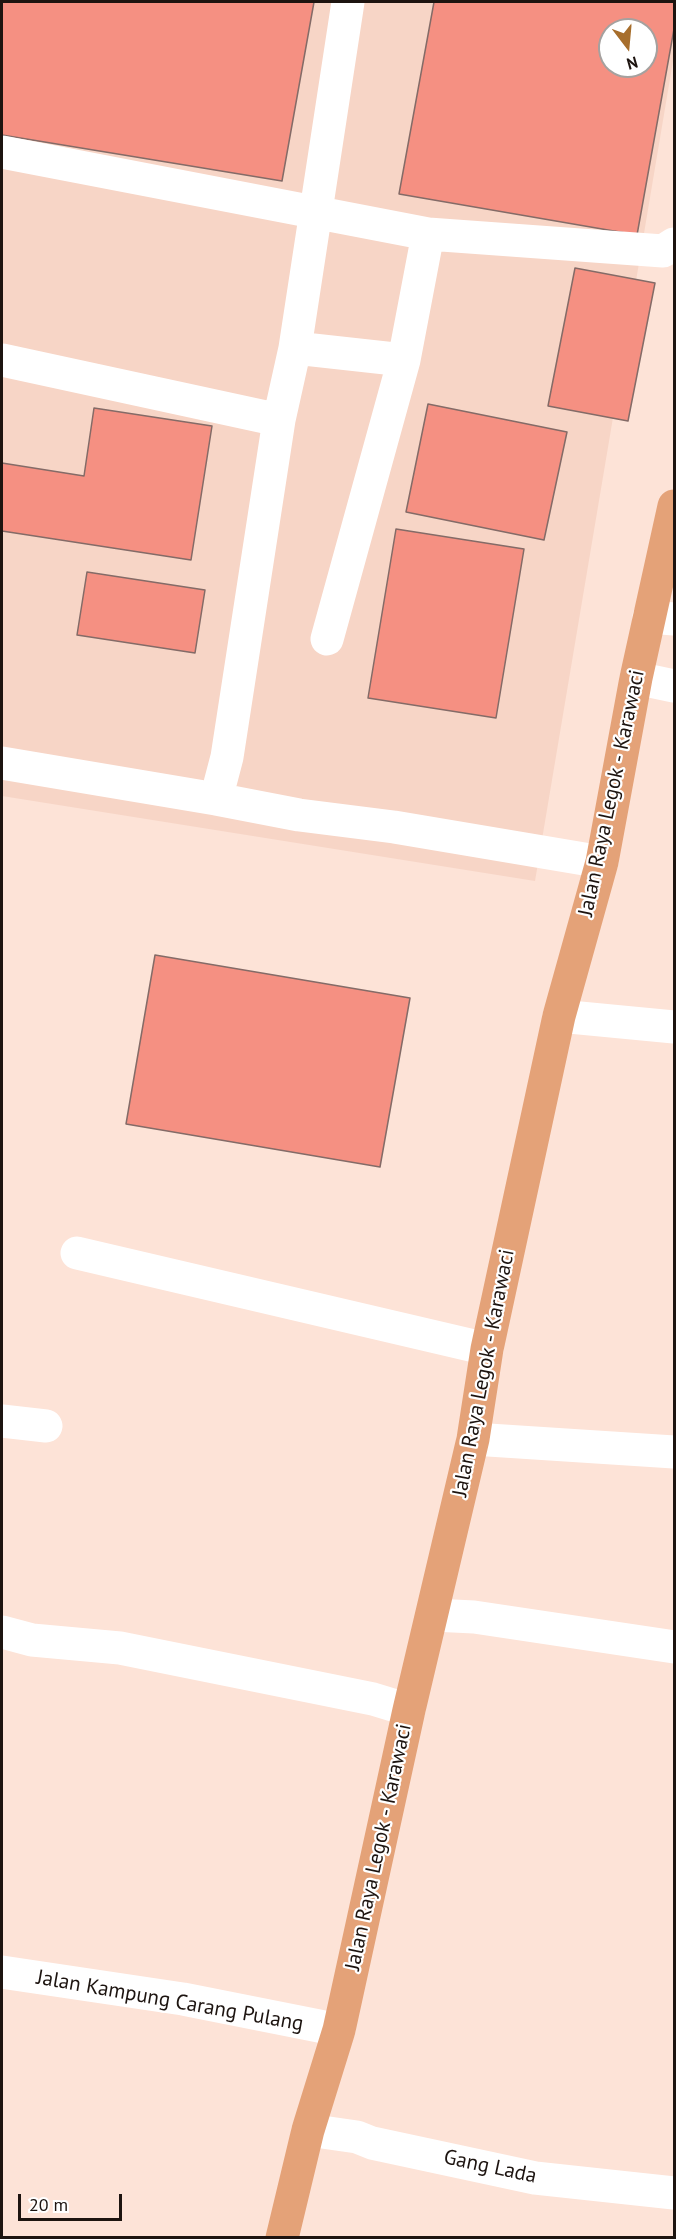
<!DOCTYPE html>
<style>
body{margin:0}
#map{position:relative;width:676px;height:2239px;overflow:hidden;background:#fde3d7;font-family:"PT Sans",sans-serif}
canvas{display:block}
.frame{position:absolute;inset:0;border:3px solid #1d1410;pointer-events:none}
.north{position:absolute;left:598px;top:18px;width:60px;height:60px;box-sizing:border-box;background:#fff;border:2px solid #a5a19f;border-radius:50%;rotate:164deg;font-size:16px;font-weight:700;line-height:24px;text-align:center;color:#1d1410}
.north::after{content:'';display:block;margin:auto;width:21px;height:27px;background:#a76e2c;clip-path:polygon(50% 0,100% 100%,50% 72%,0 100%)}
.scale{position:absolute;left:18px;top:2194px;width:104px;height:27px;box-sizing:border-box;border:3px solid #1d1410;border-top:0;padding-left:8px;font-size:18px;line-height:21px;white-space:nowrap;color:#1d1410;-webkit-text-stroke:4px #fff;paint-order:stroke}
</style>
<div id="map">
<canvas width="676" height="2239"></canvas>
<div class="frame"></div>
<div class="north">N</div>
<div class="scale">20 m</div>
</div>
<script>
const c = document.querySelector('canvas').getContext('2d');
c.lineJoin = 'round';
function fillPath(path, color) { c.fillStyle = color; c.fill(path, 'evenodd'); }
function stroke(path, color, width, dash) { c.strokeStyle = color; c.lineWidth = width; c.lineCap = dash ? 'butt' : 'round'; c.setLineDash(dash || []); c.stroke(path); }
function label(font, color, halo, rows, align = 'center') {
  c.font = font + ' "PT Sans",sans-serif'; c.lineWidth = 4.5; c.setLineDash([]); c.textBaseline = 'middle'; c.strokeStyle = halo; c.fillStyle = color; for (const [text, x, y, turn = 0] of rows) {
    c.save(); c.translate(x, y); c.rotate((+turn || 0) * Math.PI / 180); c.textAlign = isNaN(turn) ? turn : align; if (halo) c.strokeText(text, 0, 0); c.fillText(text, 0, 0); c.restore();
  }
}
const built = new Path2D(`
 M 2,2 L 674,2 L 674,55 L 535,881 L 2,796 ZM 610,30 L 646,30 L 646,66 L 610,66 Z`);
const building = new Path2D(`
 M 2,2 L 314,2 L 282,181 L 2,135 Z
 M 434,2 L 674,2 L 674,29 L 637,235 L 399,194 ZM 610,30 L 646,30 L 646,66 L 610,66 Z
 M 575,268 L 655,283 L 628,421 L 548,406 Z
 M 428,404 L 567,432 L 544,540 L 406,512 Z
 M 94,408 L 212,426 L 191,560 L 2,531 L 2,463 L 84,476 Z
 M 396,529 L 524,549 L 496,718 L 368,698 Z
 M 87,572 L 205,590 L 195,653 L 77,635 Z
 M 155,955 L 410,998 L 380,1167 L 126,1124 Z`);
const minor = new Path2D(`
 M 2,152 L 428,234 L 663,251 L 674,244
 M 295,348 L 404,360
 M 2,360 L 279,420 L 227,757 L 216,799 L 299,815 L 394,827 L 602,862
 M 279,420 L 295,348 L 348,2
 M 649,617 L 674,619
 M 327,639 L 404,360 L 428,234
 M 636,678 L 674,686
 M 2,763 L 216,799
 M 559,1016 L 674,1027
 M 77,1253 L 487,1349
 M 2,1421 L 46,1426
 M 473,1439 L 674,1452
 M 433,1615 L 474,1617 L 674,1647
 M 2,1632 L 32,1640 L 120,1648 L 373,1699 L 409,1710
 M 2,1972 L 183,1999 L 339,2030
 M 308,2130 L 357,2137 L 372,2143 L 535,2178 L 674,2193`);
const major = new Path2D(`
 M 282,2238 L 308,2130 L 339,2030 L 409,1710 L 473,1439 L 487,1349 L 559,1016 L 602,862 L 636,678 L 674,506`);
const streetNames = [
 ["Jalan Raya Legok - Karawaci",612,793,-78],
 ["Jalan Raya Legok - Karawaci",484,1373,-79],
 ["Jalan Raya Legok - Karawaci",379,1847,-78],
 ["Jalan Kampung Carang Pulang",170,2001,10],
 ["Gang Lada",490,2167,12]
];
fillPath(built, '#f7d5c6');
fillPath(building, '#f59082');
stroke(building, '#846b67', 1.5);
stroke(minor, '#fff', 33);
stroke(major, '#e4a278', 33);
label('21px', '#1d1410', '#fff', streetNames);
</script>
